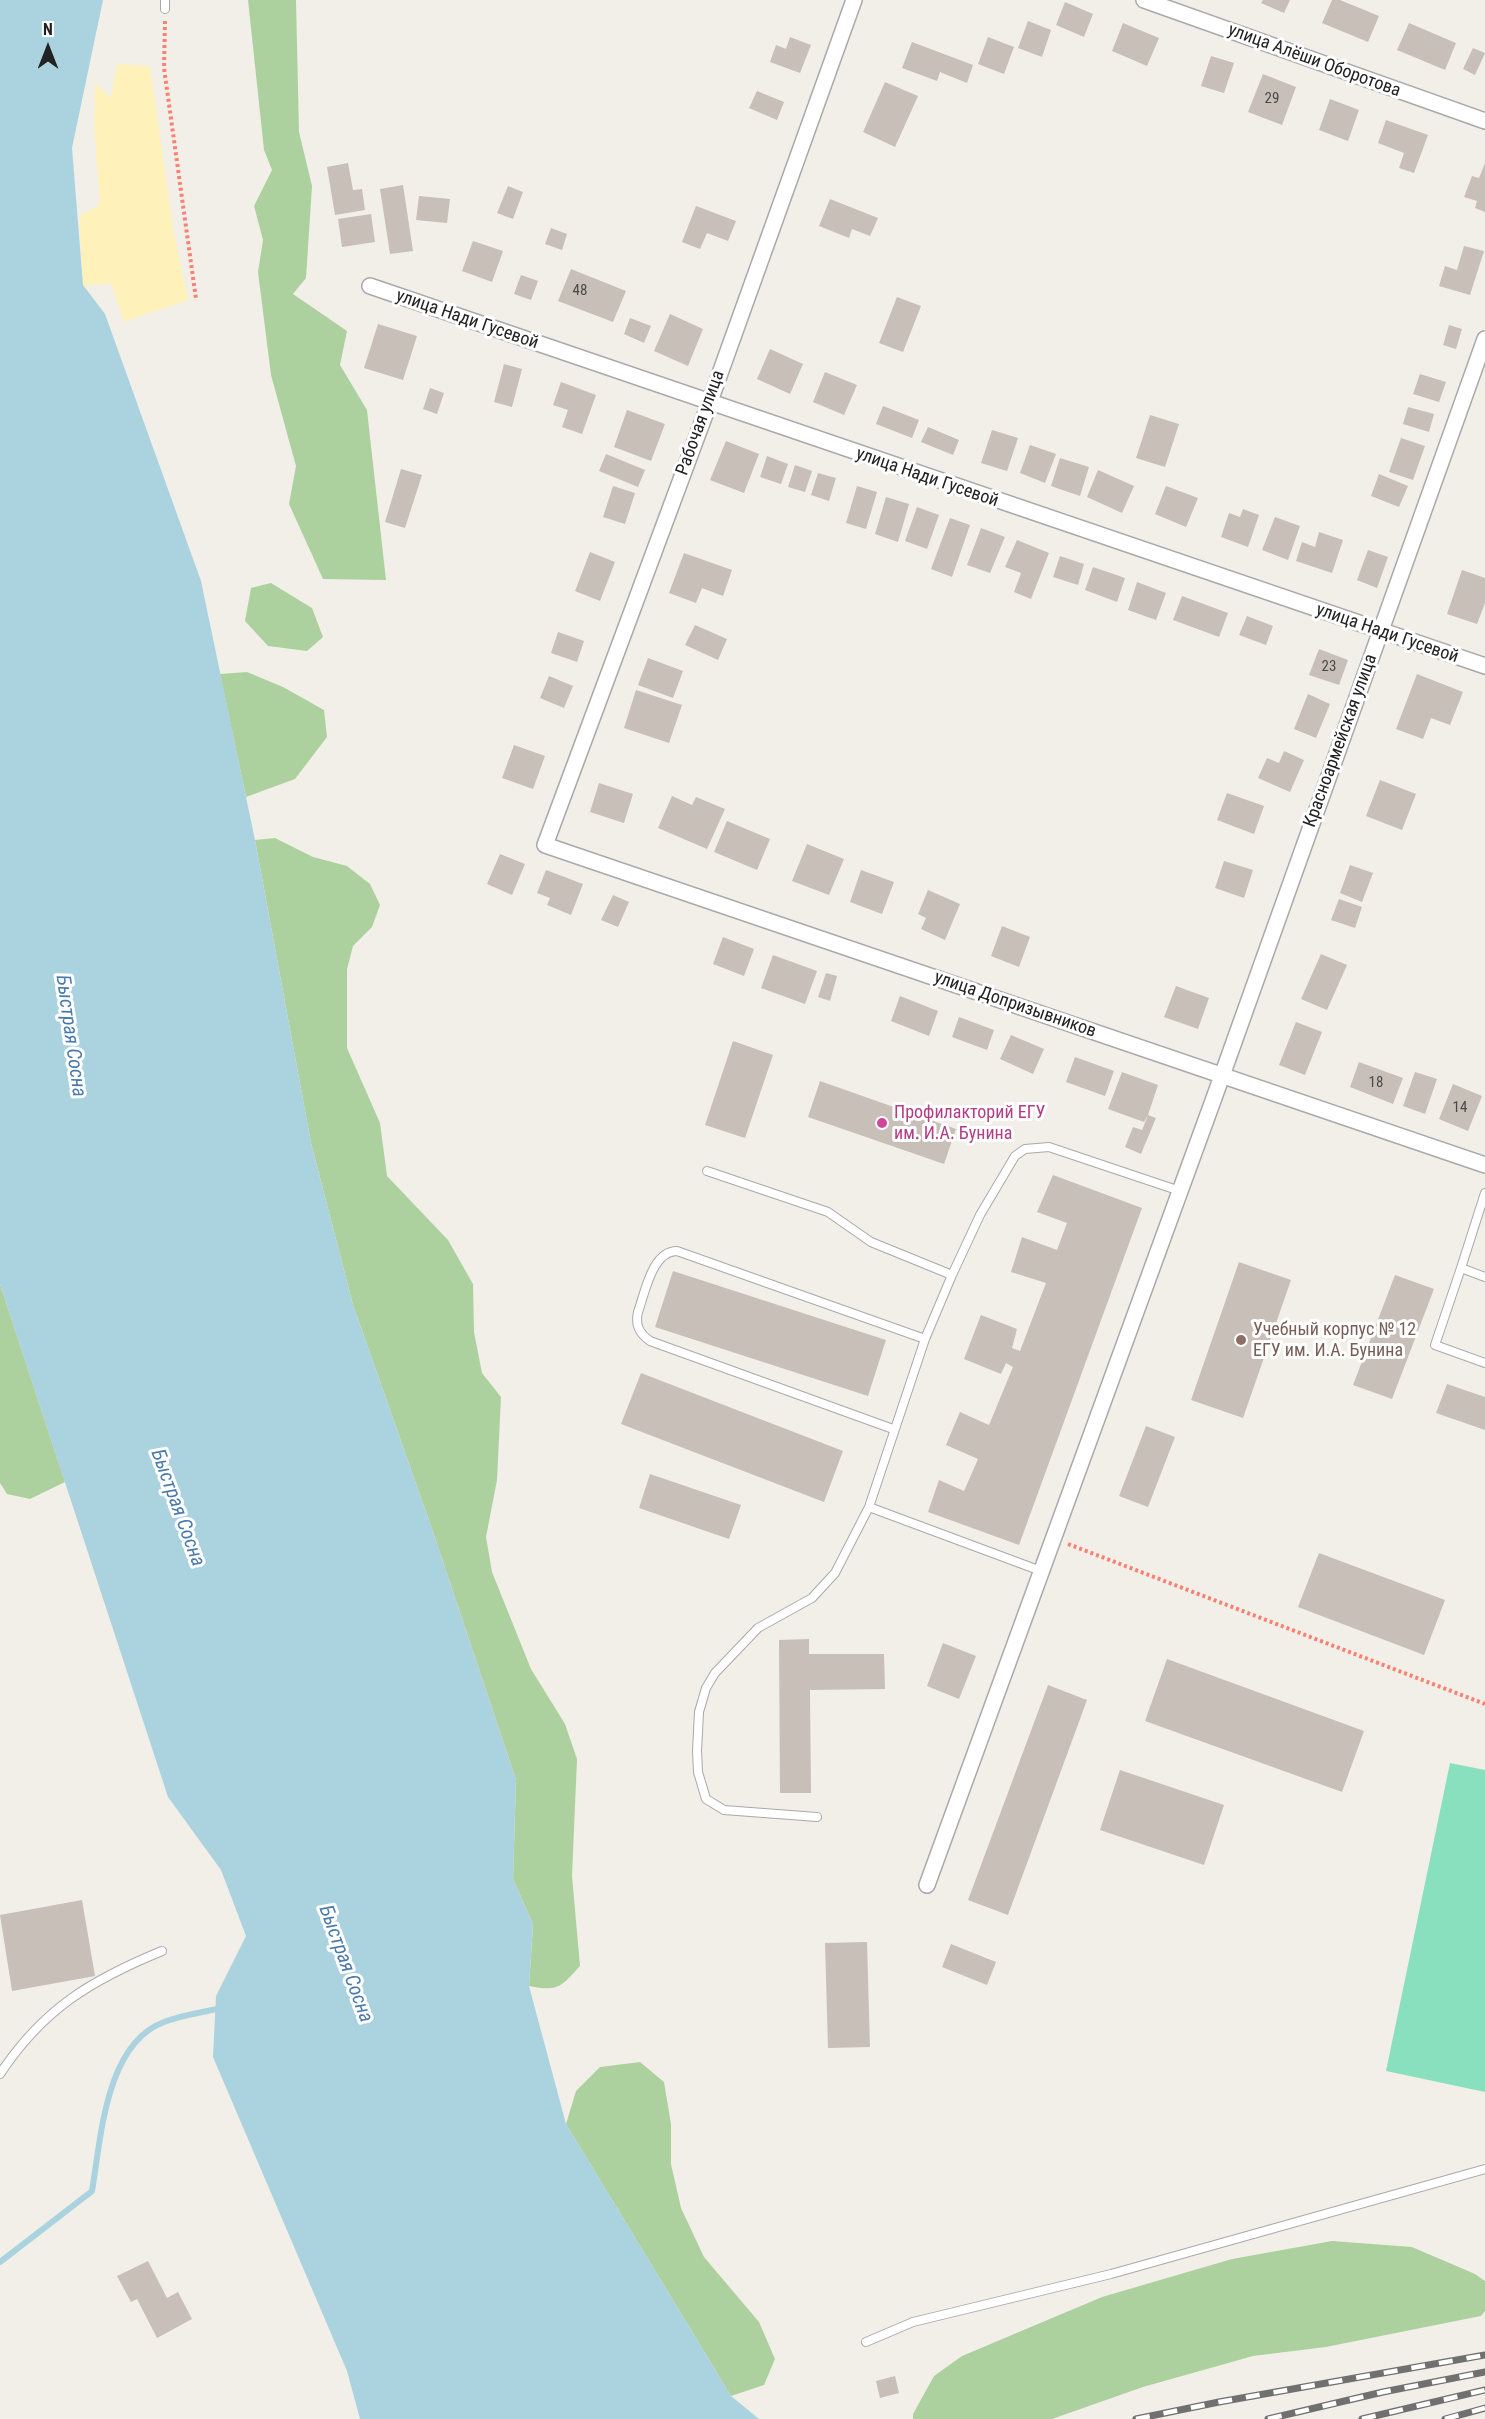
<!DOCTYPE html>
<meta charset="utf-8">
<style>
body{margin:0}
#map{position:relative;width:1485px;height:2419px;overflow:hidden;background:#f2efe9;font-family:"Roboto Condensed",sans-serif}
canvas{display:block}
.north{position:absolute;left:18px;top:18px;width:60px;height:60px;-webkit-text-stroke:4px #fff;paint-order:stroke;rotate:0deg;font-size:16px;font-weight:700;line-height:24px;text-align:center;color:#222}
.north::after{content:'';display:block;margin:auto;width:21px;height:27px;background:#222;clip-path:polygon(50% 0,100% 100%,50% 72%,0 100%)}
</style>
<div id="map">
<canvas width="1485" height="2419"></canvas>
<div class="north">N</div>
</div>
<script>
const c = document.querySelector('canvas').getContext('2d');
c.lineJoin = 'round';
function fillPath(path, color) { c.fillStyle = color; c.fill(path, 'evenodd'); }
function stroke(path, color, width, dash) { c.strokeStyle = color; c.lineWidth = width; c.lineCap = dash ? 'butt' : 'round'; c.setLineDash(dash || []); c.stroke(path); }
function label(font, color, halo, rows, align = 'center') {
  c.font = font + ' "Roboto Condensed",sans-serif'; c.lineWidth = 6; c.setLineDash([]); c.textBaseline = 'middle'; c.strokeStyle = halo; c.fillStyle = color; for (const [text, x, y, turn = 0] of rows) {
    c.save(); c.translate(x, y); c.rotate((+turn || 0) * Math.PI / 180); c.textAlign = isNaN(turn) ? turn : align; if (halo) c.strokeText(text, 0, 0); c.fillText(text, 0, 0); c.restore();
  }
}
const forest = new Path2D(`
 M 248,0 L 296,0 L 299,132 L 312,186 L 306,278 L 293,294 L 347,331 L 340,365 L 367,410 L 386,580 L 323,579 L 289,504 L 296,466 L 271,375 L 258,272 L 263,240 L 254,206 L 272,170 L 264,150 Z
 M 271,583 L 312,608 L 323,637 L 307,651 L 268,646 L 245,621 L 251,588 Z
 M 247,672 L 283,687 L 324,710 L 327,737 L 295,779 L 246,797 L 220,674 Z
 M 275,838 L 313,857 L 347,866 L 370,884 L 380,905 L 372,927 L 353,946 L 347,969 L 347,1048 L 380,1123 L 387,1176 L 448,1240 L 473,1284 L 474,1332 L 482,1373 L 501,1397 L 497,1480 L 486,1537 L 492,1572 L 531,1669 L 565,1724 L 577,1759 L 572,1876 L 580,1966 C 561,1987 558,1992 529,1986 L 533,1924 L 513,1879 L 516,1780 L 433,1532 L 353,1305 L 311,1143 L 255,840 Z
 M 0,1284 L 65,1482 L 30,1499 L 7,1494 L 0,1483 Z
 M 640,2062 L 664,2082 L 671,2124 L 671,2164 L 681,2208 L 704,2257 L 759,2322 L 775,2359 L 764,2385 L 731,2396 L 566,2124 L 576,2091 L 600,2067 Z
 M 1332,2241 L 1412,2247 L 1475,2274 L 1485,2281 L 1485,2311 L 1481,2316 L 1326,2347 L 1253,2356 L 1143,2387 L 1052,2419 L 913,2419 L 913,2414 L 934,2376 L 962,2356 L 1102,2297 L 1232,2259 Z`);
const sand = new Path2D(`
 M 117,64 L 150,66 L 173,228 L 188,300 L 124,322 L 111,283 L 83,286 L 79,216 L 100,205 L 94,125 L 95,83 L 111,98 Z`);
const pitch = new Path2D(`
 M 1450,1763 L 1485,1770 L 1485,2092 L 1386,2071 Z`);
const water = new Path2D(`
 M 0,0 L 103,0 L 72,148 L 83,285 L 105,314 L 201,581 L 255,840 L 311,1143 L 353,1305 L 433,1532 L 516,1780 L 513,1879 L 533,1924 L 529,1986 L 566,2124 L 731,2396 L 759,2419 L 360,2419 L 347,2371 L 213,2057 L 216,1996 L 246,1936 L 221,1870 L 168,1797 L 0,1284 Z`);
const stream = new Path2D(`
 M 0,2262 L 92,2191 C 101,2139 105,2044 164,2022 C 182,2015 203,2012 222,2008`);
const building = new Path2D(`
 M 1263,0 L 1290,0 L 1284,13 L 1261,3 Z
 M 1332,0 L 1340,0 L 1379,16 L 1368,42 L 1322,23 Z
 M 1065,2 L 1093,14 L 1084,37 L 1056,25 Z
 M 1028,21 L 1051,30 L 1042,57 L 1018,48 Z
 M 1123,23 L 1159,38 L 1147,66 L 1112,51 Z
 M 1409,23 L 1456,43 L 1445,70 L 1397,50 Z
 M 790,37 L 811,45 L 800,73 L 770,62 L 776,45 L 786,49 Z
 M 988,37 L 1014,47 L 1004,74 L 978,64 Z
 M 912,42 L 973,65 L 967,83 L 940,72 L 937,81 L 902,68 Z
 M 1473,48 L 1485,53 L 1475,75 L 1463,69 Z
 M 1211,56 L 1234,63 L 1224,93 L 1201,86 Z
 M 1263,74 L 1296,87 L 1282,125 L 1248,112 Z
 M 885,82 L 918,96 L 895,147 L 863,132 Z
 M 757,91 L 784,102 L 777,120 L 749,108 Z
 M 1330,99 L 1359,110 L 1348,141 L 1319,130 Z
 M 1386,120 L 1428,135 L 1414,173 L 1399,168 L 1404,153 L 1378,143 Z
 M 348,163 L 353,190 L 362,189 L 365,210 L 335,215 L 327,167 Z
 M 1485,163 L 1485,212 L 1475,208 L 1477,201 L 1464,197 L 1472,176 L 1479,178 Z
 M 403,185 L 413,251 L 390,254 L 380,189 Z
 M 508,186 L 523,192 L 513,219 L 497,213 Z
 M 419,196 L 450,199 L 447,223 L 416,220 Z
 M 830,199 L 878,218 L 870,236 L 852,229 L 849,238 L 819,226 Z
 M 696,206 L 736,221 L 728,241 L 707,233 L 700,249 L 682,242 Z
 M 371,214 L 375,242 L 342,247 L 338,219 Z
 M 551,228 L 567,234 L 562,250 L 545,244 Z
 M 473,241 L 503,251 L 492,282 L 462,271 Z
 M 1464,246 L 1484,251 L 1470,295 L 1439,286 L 1445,266 L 1457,270 Z
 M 571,269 L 626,291 L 613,322 L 558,301 Z
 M 521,275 L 538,281 L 531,300 L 514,294 Z
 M 897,297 L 921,306 L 903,352 L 879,343 Z
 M 670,314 L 703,329 L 688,366 L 654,351 Z
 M 630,318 L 651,326 L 644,343 L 624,334 Z
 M 378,324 L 417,336 L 403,380 L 364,368 Z
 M 1449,325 L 1462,329 L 1456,349 L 1443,345 Z
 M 770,349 L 803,364 L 790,394 L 757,379 Z
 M 504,364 L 522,369 L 512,407 L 494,402 Z
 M 825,372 L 857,385 L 844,415 L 813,402 Z
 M 1420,374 L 1446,382 L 1439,402 L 1413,394 Z
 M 561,382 L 596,395 L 582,434 L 562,427 L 568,410 L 553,405 Z
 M 430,388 L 444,393 L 437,414 L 423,409 Z
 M 883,406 L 919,420 L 912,438 L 876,424 Z
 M 1408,407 L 1434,414 L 1429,432 L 1403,424 Z
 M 627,410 L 665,424 L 651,461 L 614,447 Z
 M 1150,415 L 1179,424 L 1165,467 L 1136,458 Z
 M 928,427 L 959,440 L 953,455 L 921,442 Z
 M 992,430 L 1018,438 L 1007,471 L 981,463 Z
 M 1401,438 L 1425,446 L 1413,480 L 1389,472 Z
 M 726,441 L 759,454 L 744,493 L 710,480 Z
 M 1030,445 L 1056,454 L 1045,483 L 1020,473 Z
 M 606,454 L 645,470 L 638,487 L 599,471 Z
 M 767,456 L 788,464 L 781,484 L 760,477 Z
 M 1060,458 L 1089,467 L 1080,496 L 1051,486 Z
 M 795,465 L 812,471 L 805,492 L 788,487 Z
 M 401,469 L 422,475 L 405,528 L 385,522 Z
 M 1098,470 L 1134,486 L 1122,513 L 1087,497 Z
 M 818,473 L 836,478 L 829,501 L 811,495 Z
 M 1379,474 L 1408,486 L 1399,507 L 1371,496 Z
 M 613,486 L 635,493 L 625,524 L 603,517 Z
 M 857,486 L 877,492 L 866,529 L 846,523 Z
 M 1166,486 L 1198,498 L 1186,527 L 1155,514 Z
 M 886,497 L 909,504 L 898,542 L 875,534 Z
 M 917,507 L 939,515 L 927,549 L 905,541 Z
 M 1243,509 L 1259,515 L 1248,547 L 1221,537 L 1229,513 L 1240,517 Z
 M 1275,517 L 1300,526 L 1288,560 L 1262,550 Z
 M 950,518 L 970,525 L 952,577 L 931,569 Z
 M 981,528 L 1005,537 L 990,573 L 967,565 Z
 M 1319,532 L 1343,540 L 1332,573 L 1296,561 L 1302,542 L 1315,547 Z
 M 1017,540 L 1049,553 L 1031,599 L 1014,592 L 1021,573 L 1005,567 Z
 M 1368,550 L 1388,557 L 1377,588 L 1357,580 Z
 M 590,552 L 615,562 L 600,601 L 575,591 Z
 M 684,553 L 732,570 L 723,596 L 702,588 L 696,603 L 669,593 Z
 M 1060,556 L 1084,564 L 1078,585 L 1053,577 Z
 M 1093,567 L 1125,578 L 1117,602 L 1085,590 Z
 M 1462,570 L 1485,578 L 1485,603 L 1477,624 L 1447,614 Z
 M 1137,582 L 1166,593 L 1156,620 L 1128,610 Z
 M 1182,596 L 1228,613 L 1219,637 L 1173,620 Z
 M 1247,616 L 1273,626 L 1266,645 L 1239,635 Z
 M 695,625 L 727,639 L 718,660 L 685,645 Z
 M 558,632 L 584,641 L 577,662 L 551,653 Z
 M 1319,649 L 1348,660 L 1339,685 L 1309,675 Z
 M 648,658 L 683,671 L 673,698 L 638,685 Z
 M 1417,674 L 1463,692 L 1450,725 L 1431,718 L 1423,739 L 1396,729 Z
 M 549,676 L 573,686 L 564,708 L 540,698 Z
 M 636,690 L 682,705 L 669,743 L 624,728 Z
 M 1308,694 L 1330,704 L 1316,738 L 1294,729 Z
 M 514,745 L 545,756 L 533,789 L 502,778 Z
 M 1284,751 L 1304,760 L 1290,792 L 1258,778 L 1267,758 L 1279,763 Z
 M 1380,780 L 1416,794 L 1402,830 L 1366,816 Z
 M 599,783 L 633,794 L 624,823 L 590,812 Z
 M 1227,793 L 1264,806 L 1254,834 L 1217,820 Z
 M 672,796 L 692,805 L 696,797 L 725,809 L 707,849 L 658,828 Z
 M 727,821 L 770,839 L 757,870 L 714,852 Z
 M 807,844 L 844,859 L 829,895 L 792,881 Z
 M 500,854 L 525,864 L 512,895 L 487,884 Z
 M 1224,861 L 1253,870 L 1244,898 L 1215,888 Z
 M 1350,865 L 1373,873 L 1362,902 L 1340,893 Z
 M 546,870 L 583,884 L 571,915 L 547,905 L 550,898 L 537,893 Z
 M 861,870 L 894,882 L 882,914 L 850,902 Z
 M 928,890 L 960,904 L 945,940 L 921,929 L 926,918 L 918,914 Z
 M 613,895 L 629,902 L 618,927 L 601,920 Z
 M 1339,899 L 1362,907 L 1355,928 L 1331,920 Z
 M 1002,926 L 1030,937 L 1019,967 L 991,956 Z
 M 723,937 L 754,949 L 744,976 L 713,964 Z
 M 1321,954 L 1347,965 L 1327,1010 L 1301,999 Z
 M 773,955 L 817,971 L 805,1004 L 761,988 Z
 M 826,973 L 837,976 L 830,1001 L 818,997 Z
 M 1176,986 L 1209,998 L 1198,1029 L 1164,1017 Z
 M 900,996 L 938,1011 L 929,1036 L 891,1021 Z
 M 959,1017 L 994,1030 L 987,1050 L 952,1037 Z
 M 1296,1022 L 1322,1032 L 1305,1075 L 1279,1065 Z
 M 1011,1035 L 1044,1049 L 1033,1074 L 1000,1059 Z
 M 733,1041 L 773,1055 L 745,1138 L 705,1125 Z
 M 1075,1057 L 1114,1071 L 1105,1096 L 1066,1082 Z
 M 1359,1062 L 1403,1078 L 1393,1104 L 1350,1087 Z
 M 1122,1072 L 1158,1085 L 1148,1115 L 1156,1118 L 1141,1154 L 1125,1147 L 1133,1127 L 1142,1130 L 1148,1115 L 1144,1122 L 1108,1109 Z
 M 1415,1072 L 1437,1079 L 1425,1114 L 1403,1106 Z
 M 820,1081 L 956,1129 L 944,1164 L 808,1117 Z
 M 1453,1084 L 1482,1096 L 1468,1131 L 1439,1119 Z
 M 1053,1175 L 1142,1208 L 1019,1545 L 928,1512 L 939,1480 L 964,1491 L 978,1459 L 946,1445 L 960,1412 L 989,1425 L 1013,1367 L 1006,1363 L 1001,1374 L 964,1359 L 981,1315 L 1017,1329 L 1012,1348 L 1020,1351 L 1046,1283 L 1011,1272 L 1022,1237 L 1057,1250 L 1067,1223 L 1037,1212 Z
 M 1239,1262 L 1291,1280 L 1243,1418 L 1191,1400 Z
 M 673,1271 L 886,1340 L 868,1396 L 655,1327 Z
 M 1395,1275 L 1434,1289 L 1392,1399 L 1353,1385 Z
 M 641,1373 L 843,1451 L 824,1502 L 621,1424 Z
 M 1447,1384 L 1485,1397 L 1485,1430 L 1436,1413 Z
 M 1146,1426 L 1175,1437 L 1148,1507 L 1119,1496 Z
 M 650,1474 L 741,1505 L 729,1539 L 639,1508 Z
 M 1319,1553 L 1445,1600 L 1424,1655 L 1298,1607 Z
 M 809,1639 L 809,1654 L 884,1654 L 885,1689 L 810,1690 L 811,1793 L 780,1793 L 779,1640 Z
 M 943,1643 L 976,1656 L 959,1699 L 927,1686 Z
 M 1167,1659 L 1364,1731 L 1342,1792 L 1145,1721 Z
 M 1048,1685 L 1087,1700 L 1008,1915 L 968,1900 Z
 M 1120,1770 L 1224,1805 L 1204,1865 L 1100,1830 Z
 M 82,1900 L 95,1976 L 12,1991 L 0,1915 Z
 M 867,1942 L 870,2047 L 828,2048 L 825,1943 Z
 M 951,1944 L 996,1962 L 987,1985 L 942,1967 Z
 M 148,2261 L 167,2298 L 178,2292 L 192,2319 L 157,2338 L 137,2299 L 131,2302 L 117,2276 Z
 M 895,2376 L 899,2393 L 880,2398 L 876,2381 Z`);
const path = new Path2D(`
 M 165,21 L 164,68 L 196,299
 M 1068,1544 L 1485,1704`);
const service = new Path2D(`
 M 165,9 L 165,0
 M 707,1171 L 828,1212 L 871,1242 L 952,1275
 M 1485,1193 L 1461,1268 L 1485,1277
 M 1461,1268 L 1435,1345 L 1485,1363
 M 893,1429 L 650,1341 C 639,1333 635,1325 638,1312 C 645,1293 652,1251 677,1251 L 925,1339
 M 869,1507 L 1041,1571
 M 817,1817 L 724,1810 L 706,1799 L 698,1772 L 697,1751 L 699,1712 L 706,1688 L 715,1673 L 758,1628 L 812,1598 L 835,1573 L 869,1507 L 925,1339 L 952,1275 L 980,1215 L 1015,1156 L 1025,1149 L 1049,1147 L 1180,1191
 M 0,2074 C 43,2009 91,1980 162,1951
 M 866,2342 L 913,2322 L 1111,2274 L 1485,2169`);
const minor = new Path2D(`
 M 854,0 L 709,404 L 545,845 L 1485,1165
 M 1144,0 L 1485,121
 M 370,286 L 1485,666
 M 927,1885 L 1214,1098 L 1485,339`);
const rail = new Path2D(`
 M 1136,2419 L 1219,2402 L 1485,2355
 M 1268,2419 L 1383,2392 L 1485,2372
 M 1362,2419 L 1485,2390
 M 1445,2419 L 1485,2408`);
const markers = [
 [882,1123,6,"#d1479c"],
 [1241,1340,6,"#8d6e63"]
];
const numberNames = [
 ["29",1272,99],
 ["48",580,291],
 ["23",1329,667],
 ["18",1376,1083],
 ["14",1460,1108]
];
const streetNames = [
 ["улица Алёши Оборотова",1314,61,20],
 ["улица Нади Гусевой",467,320,19],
 ["Рабочая улица",701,423,-70],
 ["улица Нади Гусевой",927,478,19],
 ["улица Нади Гусевой",1387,634,19],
 ["Красноармейская улица",1341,741,-70],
 ["улица Допризывников",1015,1005,19]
];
const hotelNames = [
 ["Профилакторий ЕГУ",894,1113],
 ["им. И.А. Бунина",894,1134]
];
const educationNames = [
 ["Учебный корпус № 12",1253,1330],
 ["ЕГУ им. И.А. Бунина",1253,1351]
];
const waterNames = [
 ["Быстрая Сосна",70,1036,82],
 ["Быстрая Сосна",177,1508,70],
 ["Быстрая Сосна",345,1964,70]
];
fillPath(forest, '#add19e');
fillPath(sand, '#fff1ba');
fillPath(pitch, '#88e0be');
fillPath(water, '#aad3df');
stroke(stream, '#aad3df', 6);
fillPath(building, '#c7bfb8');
stroke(service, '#a9a9a9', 10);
stroke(minor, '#a9a9a9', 18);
stroke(path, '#fa8072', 4, [3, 3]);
stroke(service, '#fff', 8);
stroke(minor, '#fff', 15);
stroke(rail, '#707070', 7);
stroke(rail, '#fff', 4.5, [14]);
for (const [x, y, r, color] of markers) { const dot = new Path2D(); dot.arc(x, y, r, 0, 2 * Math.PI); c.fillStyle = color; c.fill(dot); stroke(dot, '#fff', 2); }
label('15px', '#4b4948', null, numberNames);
label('18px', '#222', '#fff', streetNames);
label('18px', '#b23c85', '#fff', hotelNames, 'left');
label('18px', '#785e54', '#fff', educationNames, 'left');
label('italic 20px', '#4a7aab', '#fff', waterNames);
</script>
